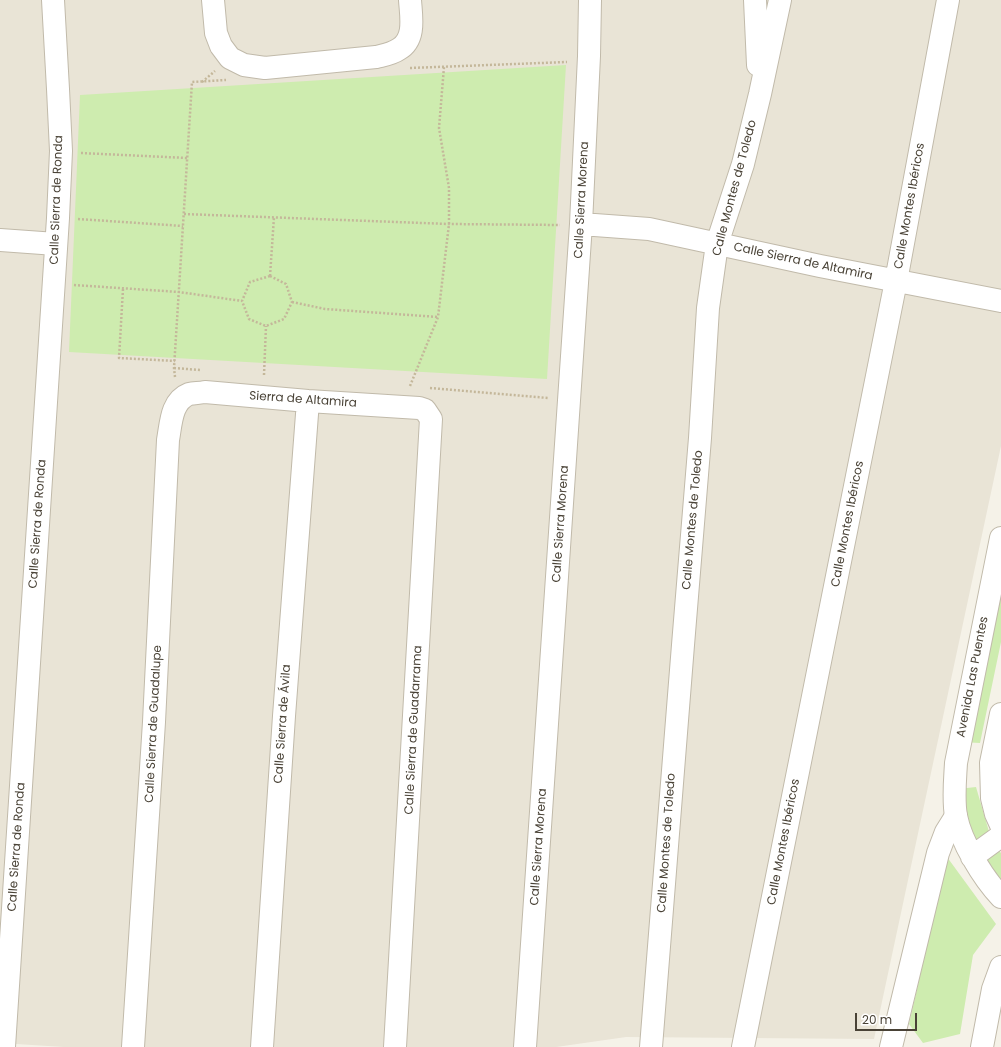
<!DOCTYPE html>
<meta charset="utf-8">
<style>
body{margin:0}
#map{position:relative;width:1001px;height:1047px;overflow:hidden;background:#f5f2e8;font-family:Poppins,sans-serif}
canvas{display:block}
.scale{position:absolute;left:855px;top:1013px;width:62px;height:18px;box-sizing:border-box;border:2px solid #494236;border-top:0;padding-left:5px;font-size:12px;line-height:14px;white-space:nowrap;color:#494236;-webkit-text-stroke:3px #fff;paint-order:stroke}
</style>
<div id="map">
<canvas width="1001" height="1047"></canvas>
<div class="scale">20 m</div>
</div>
<script>
const c = document.querySelector('canvas').getContext('2d');
c.lineJoin = 'round';
function fillPath(path, color) { c.fillStyle = color; c.fill(path, 'evenodd'); }
function stroke(path, color, width, dash) { c.strokeStyle = color; c.lineWidth = width; c.lineCap = dash ? 'butt' : 'round'; c.setLineDash(dash || []); c.stroke(path); }
function label(font, color, halo, rows, align = 'center') {
  c.font = font + ' Poppins,sans-serif'; c.lineWidth = 3; c.setLineDash([]); c.textBaseline = 'middle'; c.strokeStyle = halo; c.fillStyle = color; for (const [text, x, y, turn = 0] of rows) {
    c.save(); c.translate(x, y); c.rotate((+turn || 0) * Math.PI / 180); c.textAlign = isNaN(turn) ? turn : align; if (halo) c.strokeText(text, 0, 0); c.fillText(text, 0, 0); c.restore();
  }
}
const residential = new Path2D(`
 M 0,0 L 1001,0 L 1001,446 L 874,1039 L 626,1037 L 556,1047 L 64,1047 L 0,1043 Z`);
const green = new Path2D(`
 M 566,65 L 547,379 L 69,352 L 80,95 Z
 M 1001,552 L 1001,642 L 980,743 L 961,742 Z
 M 976,787 L 990,835 L 977,841 L 965,818 L 958,789 Z
 M 996,847 L 1001,853 L 1001,887 L 982,858 Z
 M 947,857 L 996,924 L 973,955 L 960,1034 L 923,1043 L 909,1024 Z`);
const path = new Path2D(`
 M 410,68 L 567,62
 M 202,82 L 215,71
 M 81,153 L 187,158
 M 184,214 L 449,224 L 560,225
 M 78,219 L 183,226
 M 270,276 L 286,284 L 292,302 L 284,319 L 266,326 L 249,319 L 242,301 L 250,282 Z
 M 270,276 L 274,217
 M 74,285 L 179,292 L 242,301
 M 123,289 L 119,358 L 175,361
 M 292,302 L 325,309 L 438,317
 M 174,368 L 200,370
 M 264,375 L 266,326
 M 175,377 L 174,368 L 192,82 L 226,80
 M 410,386 L 438,317 L 449,224 L 449,188 L 439,128 L 444,67
 M 430,388 L 548,398`);
const minor = new Path2D(`
 M 213,0 L 216,33 L 221,46 L 230,58 L 244,65 L 265,68 L 376,57 C 384,55 392,54 399,49 C 416,39 411,16 410,0
 M 755,0 L 758,65
 M 581,224 L 649,229 L 820,266 L 1001,301
 M 0,240 L 56,244
 M 4,1047 L 58,218 L 61,151 L 58,89 L 53,0
 M 133,1047 L 154,722 L 168,440 C 171,424 171,401 189,394 C 194,393 200,393 205,392 L 308,401 L 419,408 L 425,410 L 431,419 L 395,1047
 M 262,1047 L 284,716 L 308,401
 M 525,1047 L 581,224 L 589,56 L 590,0
 M 651,1047 L 683,645 L 700,438 L 708,308 L 717,244 L 743,164 L 760,94 L 780,0
 M 743,1047 L 896,281 L 948,0
 M 891,1047 L 938,853 L 946,832 L 956,816
 M 982,1047 L 993,989 L 1001,967`);
const tertiary = new Path2D(`
 M 1001,538 L 956,763 C 955,781 953,799 956,816 C 961,842 983,878 1001,897
 M 1001,714 L 991,763 L 992,798 L 996,814 L 1001,825
 M 972,857 L 1001,836`);
const streetNames = [
 ["Calle Montes de Toledo",735,188,-75],
 ["Calle Sierra de Ronda",57,200,-88],
 ["Calle Sierra Morena",582,200,-87],
 ["Calle Montes Ibéricos",910,206,-80],
 ["Calle Sierra de Altamira",803,262,12],
 ["Sierra de Altamira",303,400,4],
 ["Calle Montes de Toledo",693,520,-85],
 ["Calle Sierra de Ronda",38,524,-86],
 ["Calle Sierra Morena",561,524,-86],
 ["Calle Montes Ibéricos",848,524,-79],
 ["Avenida Las Puentes",973,677,-79],
 ["Calle Sierra de Guadalupe",154,724,-87],
 ["Calle Sierra de Ávila",283,724,-86],
 ["Calle Sierra de Guadarrama",414,730,-87],
 ["Calle Montes Ibéricos",784,842,-79],
 ["Calle Montes de Toledo",667,843,-86],
 ["Calle Sierra de Ronda",17,847,-86],
 ["Calle Sierra Morena",539,847,-86]
];
fillPath(residential, '#e9e4d6');
fillPath(green, '#ceecaf');
stroke(minor, '#c1baaa', 24);
stroke(tertiary, '#c1baaa', 24);
stroke(path, '#c4b79a', 2.5, [2, 2]);
stroke(minor, '#fff', 22);
stroke(tertiary, '#fff', 22);
label('12px', '#494236', '#fff', streetNames);
</script>
